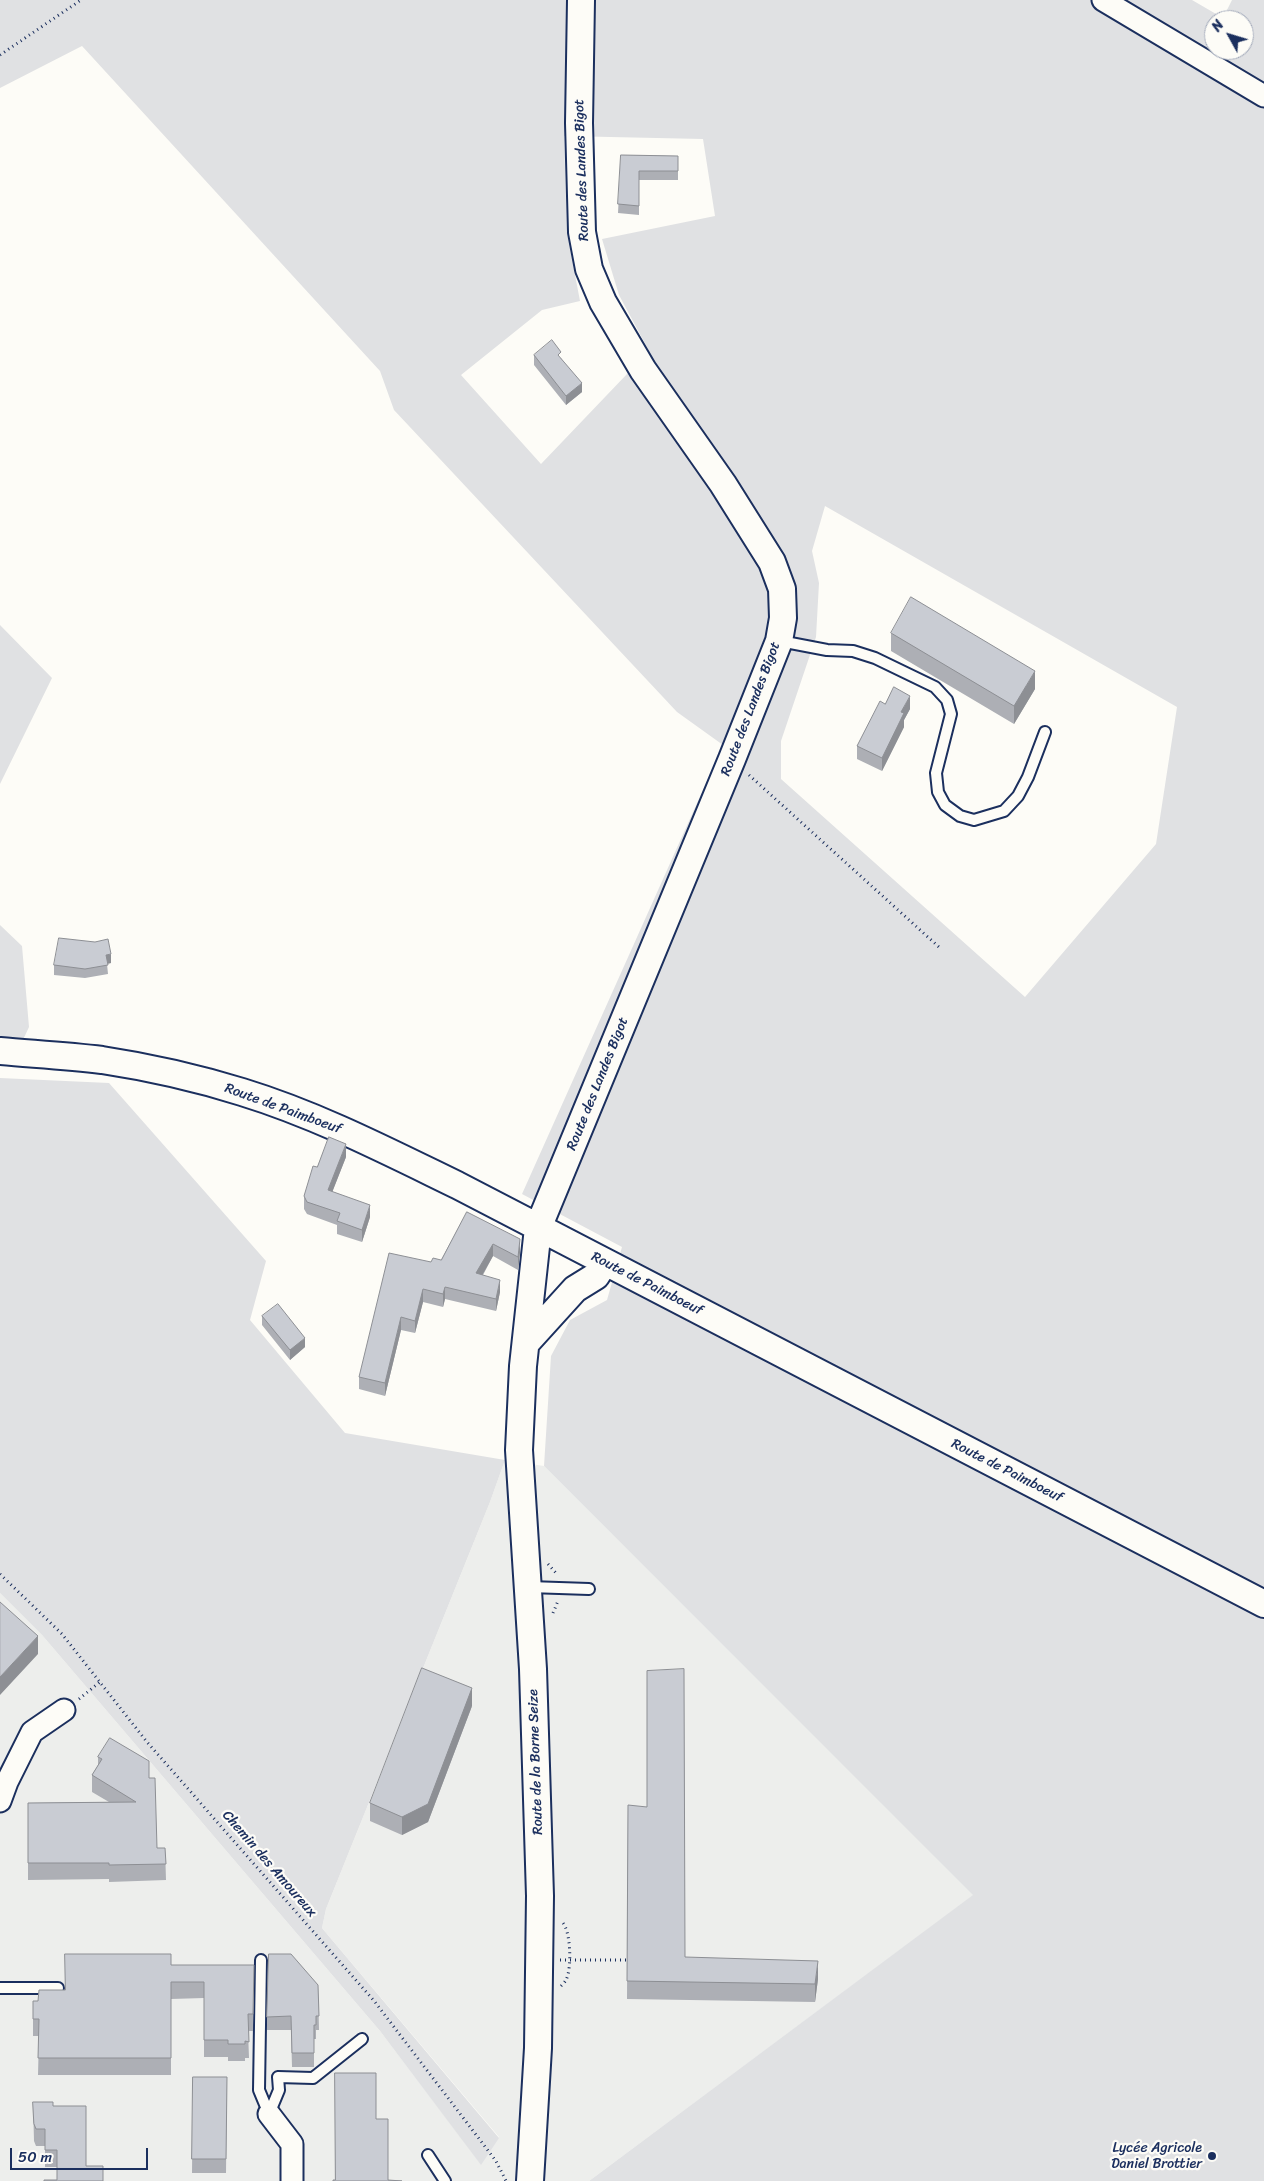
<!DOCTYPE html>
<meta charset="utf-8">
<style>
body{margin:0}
#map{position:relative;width:1264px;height:2181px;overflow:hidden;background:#fdfcf7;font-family:Sriracha,sans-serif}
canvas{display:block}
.north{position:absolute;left:1204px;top:10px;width:50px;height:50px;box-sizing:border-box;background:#fdfcf7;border:1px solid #a3aaba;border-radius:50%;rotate:309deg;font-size:14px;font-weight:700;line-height:20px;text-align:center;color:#1b2f5e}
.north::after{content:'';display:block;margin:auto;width:18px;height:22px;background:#1b2f5e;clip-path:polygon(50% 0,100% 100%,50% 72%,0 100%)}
.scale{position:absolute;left:10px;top:2148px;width:138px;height:22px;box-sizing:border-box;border:2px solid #1b2f5e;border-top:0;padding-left:6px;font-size:15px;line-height:18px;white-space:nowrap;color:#1b2f5e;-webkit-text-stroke:4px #fdfcf7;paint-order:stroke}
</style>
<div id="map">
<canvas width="1264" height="2181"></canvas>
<div class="north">N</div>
<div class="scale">50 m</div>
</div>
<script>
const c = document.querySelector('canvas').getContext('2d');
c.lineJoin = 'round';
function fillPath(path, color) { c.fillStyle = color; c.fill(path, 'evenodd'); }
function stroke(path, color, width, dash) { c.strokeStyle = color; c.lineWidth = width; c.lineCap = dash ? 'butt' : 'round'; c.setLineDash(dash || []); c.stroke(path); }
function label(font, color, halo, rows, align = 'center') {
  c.font = font + ' Sriracha,sans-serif'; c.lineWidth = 4.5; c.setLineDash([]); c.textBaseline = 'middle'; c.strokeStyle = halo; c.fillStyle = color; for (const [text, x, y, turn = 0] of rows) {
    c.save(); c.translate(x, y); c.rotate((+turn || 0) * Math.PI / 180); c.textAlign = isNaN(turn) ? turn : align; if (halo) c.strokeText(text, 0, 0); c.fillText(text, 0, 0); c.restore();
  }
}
const built = new Path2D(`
 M 505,1460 L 544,1466 L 974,1895 L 589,2181 L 0,2181 L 0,1593 L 42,1635 L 380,2031 L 481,2164 L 499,2137 L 322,1928 L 326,1909 L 490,1502 Z`);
const green = new Path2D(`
 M 0,0 L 1192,0 L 1223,18 L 1232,0 L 1264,0 L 1264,2181 L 589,2181 L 973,1895 L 544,1466 L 551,1356 L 570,1320 L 607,1300 L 622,1247 L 522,1194 L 723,745 L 677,712 L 394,410 L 380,371 L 82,46 L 0,88 ZM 1214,20 L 1244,20 L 1244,50 L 1214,50 ZM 564,136 L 703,139 L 715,216 L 602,239 L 619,295 L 649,351 L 541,464 L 461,375 L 542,310 L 580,301 L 567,233 ZM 825,506 L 1177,707 L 1156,844 L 1025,997 L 781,779 L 781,741 L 816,637 L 819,583 L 812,551 Z
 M 0,625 L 52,678 L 0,784 Z
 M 0,925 L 22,946 L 29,1027 L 22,1042 L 0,1042 Z
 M 0,1078 L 109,1083 L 266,1261 L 250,1320 L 345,1433 L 505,1460 L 490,1502 L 326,1909 L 322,1928 L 499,2138 L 481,2165 L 380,2031 L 42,1635 L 0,1593 Z`);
const path = new Path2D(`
 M 0,55 L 81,0
 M 749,775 L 940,948
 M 548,1564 L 557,1574
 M 0,1574 L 62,1634 L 147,1742 L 375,2002 L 496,2161 L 506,2181
 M 553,1613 L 558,1601
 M 79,1699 L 100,1682
 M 560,1960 L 627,1960
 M 561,1986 C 563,1984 565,1982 566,1980 C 572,1969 571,1930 562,1922`);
const service = new Path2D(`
 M 780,641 L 827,650 L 853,651 L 875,658 L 935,687 L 947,700 L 951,714 L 936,773 L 938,792 L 945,805 L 960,816 L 974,820 L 1004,811 L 1018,796 L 1028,777 L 1045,732
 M 529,1587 L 589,1589
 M 261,1960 L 259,2090 L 269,2114
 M 0,1988 L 58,1988
 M 269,2114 L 279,2090 L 278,2077 L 313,2078 L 362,2039
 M 428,2155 L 445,2181`);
const minor = new Path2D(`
 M 1103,0 L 1264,96
 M 0,1801 L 7,1782 L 32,1732 L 64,1710
 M 269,2114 L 292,2144 L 292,2181`);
const tertiary = new Path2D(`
 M 0,1051 C 34,1054 68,1056 102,1060 C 148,1067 197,1078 242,1092 C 317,1115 387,1151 457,1185 L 1264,1604
 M 526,1343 L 575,1289 L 596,1276 L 605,1262
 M 530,2181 L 538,2048 L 540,1896 L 533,1669 L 519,1450 L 523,1366 L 538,1228 L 732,759 L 779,641 L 783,618 L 782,589 L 772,562 L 723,484 L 643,370 L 603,302 L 589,269 L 582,232 L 579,123 L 581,0`);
const wall = new Path2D(`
 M 621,155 L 678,156 L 678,180 L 639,180 L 639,215 L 618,213 Z
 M 534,355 L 561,358 L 582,392 L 566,405 L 534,365 Z
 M 891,633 L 1035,689 L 1014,724 L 891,651 Z
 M 885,704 L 910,709 L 904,720 L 904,727 L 882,771 L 857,759 L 857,746 Z
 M 111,963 L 107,964 L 108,974 L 85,978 L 54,975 L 54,965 Z
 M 346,1157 L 332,1192 L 370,1217 L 362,1242 L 337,1234 L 337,1225 L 307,1214 L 304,1209 L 304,1196 L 317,1167 Z
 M 467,1212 L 520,1252 L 518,1270 L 493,1256 L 483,1275 L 500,1292 L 496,1311 L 445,1299 L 443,1307 L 423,1302 L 415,1333 L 401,1330 L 385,1396 L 359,1389 L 359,1377 L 431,1262 L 441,1260 Z
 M 262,1316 L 305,1347 L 290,1360 L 262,1325 Z
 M 472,1706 L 428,1822 L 402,1835 L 370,1821 L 370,1803 Z
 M 98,1757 L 149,1778 L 157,1848 L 165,1848 L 166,1880 L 109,1882 L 109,1879 L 28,1880 L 28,1803 L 109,1802 L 92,1792 L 92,1775 L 98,1765 Z
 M 628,1805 L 685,1957 L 818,1979 L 815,2002 L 627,1999 Z
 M 171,1965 L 254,1965 L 253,2031 L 248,2031 L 249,2058 L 245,2058 L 245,2061 L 228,2061 L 228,2057 L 204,2057 L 204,1998 L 171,1999 L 171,2075 L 38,2075 L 39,2036 L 33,2036 L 33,2001 L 38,2001 L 65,1990 Z
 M 318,1985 L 319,2030 L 316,2030 L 316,2039 L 314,2039 L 314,2067 L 292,2067 L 291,2030 L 267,2030 L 267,2017 Z
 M 193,2077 L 227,2077 L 226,2173 L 192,2173 Z
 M 33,2102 L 53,2106 L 86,2106 L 57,2180 L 57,2167 L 45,2167 L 45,2146 L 36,2146 L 34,2141 Z`);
const shadedWall = new Path2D(`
 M 582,383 L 582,392 L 566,405 L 566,396 Z
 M 1035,671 L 1035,689 L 1014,724 L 1014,706 Z
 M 910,696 L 910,709 L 904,720 L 904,727 L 882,771 L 882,758 L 901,712 Z
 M 111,954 L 111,963 L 106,964 L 106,955 Z
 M 346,1144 L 346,1157 L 328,1203 L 328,1190 Z
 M 370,1205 L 370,1217 L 362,1242 L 362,1230 Z
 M 520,1239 L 520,1252 L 518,1270 L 518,1257 Z
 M 493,1244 L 493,1256 L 476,1286 L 476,1273 Z
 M 500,1280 L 500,1292 L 496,1311 L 496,1299 Z
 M 445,1287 L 445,1299 L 443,1307 L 443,1294 Z
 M 423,1289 L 423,1302 L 415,1333 L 415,1321 Z
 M 401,1317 L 401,1330 L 385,1396 L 385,1383 Z
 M 305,1338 L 305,1347 L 290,1360 L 290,1350 Z
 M 38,1636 L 38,1654 L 0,1695 L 0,1677 Z
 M 472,1688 L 472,1706 L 428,1822 L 402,1835 L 402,1817 Z
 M 818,1961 L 818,1979 L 815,2002 L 815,1984 Z`);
const building = new Path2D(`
 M 621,155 L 678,156 L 678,171 L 639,171 L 639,206 L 618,204 Z
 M 552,340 L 561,352 L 558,355 L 582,383 L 566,396 L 534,355 Z
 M 911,597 L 1035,671 L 1014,706 L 891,633 Z
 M 894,687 L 910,696 L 901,712 L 904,713 L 882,758 L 857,746 L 880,701 L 885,704 Z
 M 59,938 L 95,942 L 108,939 L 111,954 L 106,955 L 108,965 L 85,969 L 54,965 Z
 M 329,1137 L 346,1144 L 328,1190 L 370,1205 L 362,1230 L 337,1221 L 340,1213 L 307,1202 L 304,1196 L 313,1166 L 317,1167 Z
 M 467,1212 L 520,1239 L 518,1257 L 493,1244 L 476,1273 L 500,1280 L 496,1299 L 445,1287 L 443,1294 L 423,1289 L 415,1321 L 401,1317 L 385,1383 L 359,1377 L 389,1253 L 431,1262 L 433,1258 L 441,1260 Z
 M 278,1304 L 305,1338 L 290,1350 L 262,1316 Z
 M 0,1602 L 38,1636 L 0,1677 Z
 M 422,1668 L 472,1688 L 428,1804 L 402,1817 L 370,1803 Z
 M 684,1669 L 685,1957 L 818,1961 L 815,1984 L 627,1981 L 628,1805 L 647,1807 L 647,1671 Z
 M 110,1738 L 149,1761 L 149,1778 L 155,1778 L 157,1848 L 165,1848 L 166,1864 L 109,1865 L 109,1863 L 28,1863 L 28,1803 L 136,1802 L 92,1775 L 102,1759 L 98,1757 Z
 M 65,1954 L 171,1954 L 171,1965 L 254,1965 L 253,2014 L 248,2014 L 249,2042 L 245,2041 L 245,2044 L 228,2044 L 228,2040 L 204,2040 L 204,1982 L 171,1982 L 171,2058 L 38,2058 L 39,2019 L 33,2019 L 33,2001 L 38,2001 L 39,1990 L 65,1990 Z
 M 269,1954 L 291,1954 L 318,1985 L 319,2016 L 316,2016 L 316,2025 L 314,2025 L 314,2053 L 292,2053 L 291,2016 L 267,2017 Z
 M 335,2073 L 376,2073 L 376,2119 L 388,2119 L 388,2180 L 402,2181 L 333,2181 L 333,2180 L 335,2180 Z
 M 193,2077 L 227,2077 L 226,2159 L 192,2159 Z
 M 33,2102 L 53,2102 L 53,2106 L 86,2106 L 86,2166 L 103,2166 L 103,2181 L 44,2181 L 44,2180 L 57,2180 L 57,2150 L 45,2150 L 45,2129 L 36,2129 L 34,2124 Z`);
const markers = [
 [1212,2156,5,"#1b2f5e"]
];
const streetNames = [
 ["Route des Landes Bigot",582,170,-92],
 ["Route des Landes Bigot",751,709,-69],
 ["Route des Landes Bigot",598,1084,-68],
 ["Route de Paimboeuf",283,1109,20],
 ["Route de Paimboeuf",647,1284,27],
 ["Route de Paimboeuf",1007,1471,27],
 ["Route de la Borne Seize",536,1762,-92],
 ["Chemin des Amoureux",269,1864,49]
];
const poiNames = [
 ["Lycée Agricole",1202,2148],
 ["Daniel Brottier",1202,2164]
];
fillPath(built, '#edeeec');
fillPath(green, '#e0e1e3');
stroke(service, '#1b2f5e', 14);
stroke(minor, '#1b2f5e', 25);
stroke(tertiary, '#1b2f5e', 30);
stroke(path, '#1b2f5e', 3, [1, 4]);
stroke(service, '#fdfcf7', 10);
stroke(minor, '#fdfcf7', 21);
stroke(tertiary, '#fdfcf7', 26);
fillPath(wall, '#adafb5');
fillPath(shadedWall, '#8d8f94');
fillPath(building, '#c9ccd3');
stroke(building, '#8d8f94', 1);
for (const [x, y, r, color] of markers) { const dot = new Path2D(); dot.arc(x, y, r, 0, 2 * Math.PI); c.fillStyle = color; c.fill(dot); stroke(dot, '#fdfcf7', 2); }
label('14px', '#1b2f5e', '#fdfcf7', streetNames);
label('14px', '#1b2f5e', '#fdfcf7', poiNames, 'right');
</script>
